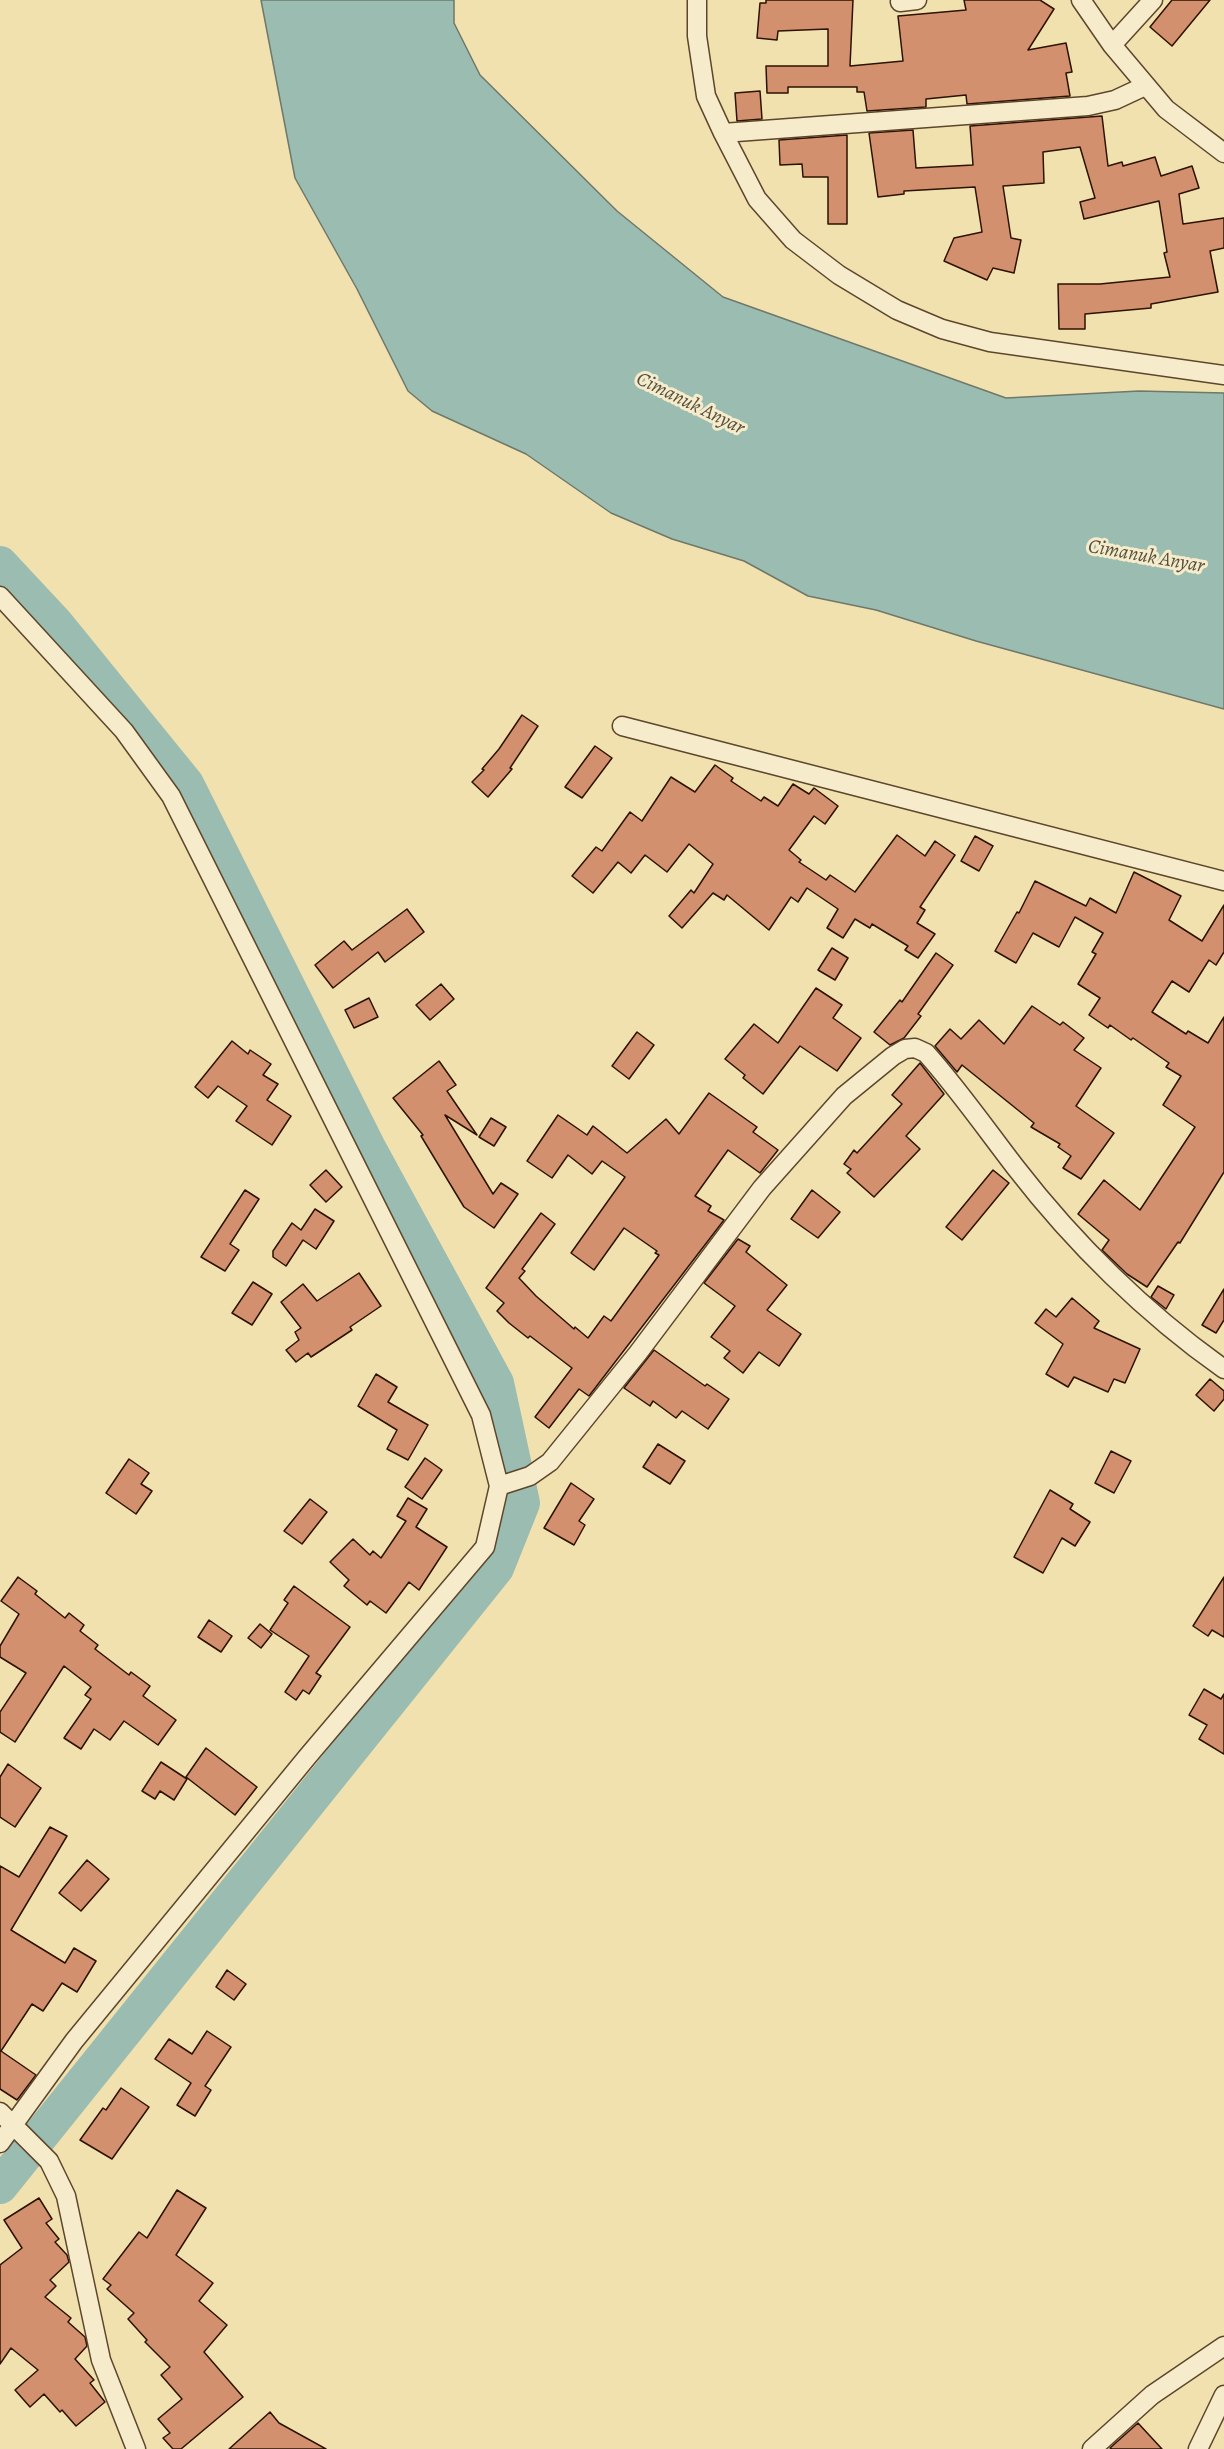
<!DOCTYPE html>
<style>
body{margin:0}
canvas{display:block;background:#f1e1af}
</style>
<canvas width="1224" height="2449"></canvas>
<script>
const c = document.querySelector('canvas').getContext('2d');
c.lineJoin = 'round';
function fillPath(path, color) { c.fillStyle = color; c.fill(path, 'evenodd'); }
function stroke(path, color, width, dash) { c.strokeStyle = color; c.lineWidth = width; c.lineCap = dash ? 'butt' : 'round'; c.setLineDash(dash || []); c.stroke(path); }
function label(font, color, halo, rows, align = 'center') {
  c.font = font + ' Alegreya,serif'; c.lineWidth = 6; c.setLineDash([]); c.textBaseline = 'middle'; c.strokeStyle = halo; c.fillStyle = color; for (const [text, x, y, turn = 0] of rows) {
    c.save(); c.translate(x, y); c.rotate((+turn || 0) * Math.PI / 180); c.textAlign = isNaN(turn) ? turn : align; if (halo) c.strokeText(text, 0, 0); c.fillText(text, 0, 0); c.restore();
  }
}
const water = new Path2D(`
 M 261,0 L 454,0 L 454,23 L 480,75 L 617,211 L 723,297 L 1006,398 L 1139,391 L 1224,393 L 1224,709 L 976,641 L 876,610 L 808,596 L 744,561 L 672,539 L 611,513 L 526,454 L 432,411 L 408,391 L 357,289 L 295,178 Z`);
const river = new Path2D(`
 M 0,564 L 56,624 L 186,784 L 367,1146 L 496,1383 L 522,1503 L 496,1568 L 0,2186`);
const building = new Path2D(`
 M 766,0 L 853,0 L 850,66 L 903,61 L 898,16 L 966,10 L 964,0 L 1040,0 L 1054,9 L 1028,50 L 1066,43 L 1072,72 L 1066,73 L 1070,96 L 967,104 L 966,95 L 926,99 L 926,107 L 867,111 L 864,92 L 857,92 L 857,87 L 788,87 L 788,93 L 767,93 L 766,66 L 828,66 L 828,29 L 778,31 L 777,40 L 757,38 L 760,3 L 766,3 Z
 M 1172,0 L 1210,0 L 1172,46 L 1150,27 Z
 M 760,91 L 762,119 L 737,121 L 735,93 Z
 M 1102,116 L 1108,166 L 1122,162 L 1123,166 L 1155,157 L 1161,176 L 1192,166 L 1199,188 L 1179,194 L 1183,224 L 1224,218 L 1224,248 L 1210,251 L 1218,292 L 1151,304 L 1151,308 L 1085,314 L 1085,329 L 1059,329 L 1058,284 L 1100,284 L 1170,277 L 1164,253 L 1167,252 L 1159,201 L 1084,219 L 1080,202 L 1095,198 L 1080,147 L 1043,152 L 1044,183 L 1003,186 L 1011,238 L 1021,240 L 1014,273 L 993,268 L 987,280 L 944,261 L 954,238 L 982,232 L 975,187 L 904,191 L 904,194 L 878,197 L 869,133 L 913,130 L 916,168 L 973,165 L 970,126 Z
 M 847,135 L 847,224 L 828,224 L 828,177 L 803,177 L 802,164 L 780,165 L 779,140 Z
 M 522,715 L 538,726 L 510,768 L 512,769 L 488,797 L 472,782 L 484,770 L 482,769 L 499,749 Z
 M 595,746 L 612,758 L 582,798 L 565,787 Z
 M 715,765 L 733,778 L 731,781 L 761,801 L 764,797 L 778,806 L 793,784 L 809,794 L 814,788 L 838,806 L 825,824 L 814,816 L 789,850 L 801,860 L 799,862 L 826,880 L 830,875 L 855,892 L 897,835 L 925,856 L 935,841 L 955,855 L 920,907 L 925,910 L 917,923 L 935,934 L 918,958 L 905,950 L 908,946 L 872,924 L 870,928 L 855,919 L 843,938 L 827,928 L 838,909 L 807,888 L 798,902 L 791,897 L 769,930 L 727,895 L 724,900 L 713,893 L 682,928 L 669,916 L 691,890 L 694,893 L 713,864 L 689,844 L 667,872 L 645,855 L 631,873 L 618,862 L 593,893 L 572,876 L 596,847 L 602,851 L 630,812 L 642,821 L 671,777 L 695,792 Z
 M 975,836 L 993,846 L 979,871 L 961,861 Z
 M 1134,872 L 1181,896 L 1169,920 L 1202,941 L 1224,905 L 1224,952 L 1216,965 L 1209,960 L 1189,992 L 1172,981 L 1152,1012 L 1186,1034 L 1188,1031 L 1208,1043 L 1224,1017 L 1224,1172 L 1180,1243 L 1178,1242 L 1147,1287 L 1127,1274 L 1102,1250 L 1109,1240 L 1078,1214 L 1104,1180 L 1140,1210 L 1195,1127 L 1163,1105 L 1181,1076 L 1166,1067 L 1169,1063 L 1133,1038 L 1131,1040 L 1110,1025 L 1108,1028 L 1089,1015 L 1100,998 L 1078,984 L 1096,954 L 1092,952 L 1103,933 L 1075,917 L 1059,947 L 1033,933 L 1016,963 L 995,951 L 1017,912 L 1019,913 L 1035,881 L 1086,906 L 1090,898 L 1116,913 Z
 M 407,909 L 424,932 L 385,962 L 378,952 L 333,988 L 315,965 L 344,941 L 352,950 Z
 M 832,948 L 848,958 L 835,980 L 818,970 Z
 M 936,953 L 953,965 L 918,1014 L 921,1016 L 904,1038 L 890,1045 L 874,1032 L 900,1000 L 902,1002 Z
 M 441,984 L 454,999 L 430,1020 L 416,1005 Z
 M 816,988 L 842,1005 L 833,1018 L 861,1038 L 837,1071 L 800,1046 L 763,1094 L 743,1078 L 745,1075 L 725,1059 L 754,1024 L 778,1043 Z
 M 369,998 L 378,1017 L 354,1028 L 345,1010 Z
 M 1032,1006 L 1060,1025 L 1063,1022 L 1084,1038 L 1074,1050 L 1101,1068 L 1076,1106 L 1114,1133 L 1081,1179 L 1063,1168 L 1071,1156 L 1058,1147 L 1060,1144 L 1031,1127 L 1034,1123 L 962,1065 L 957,1072 L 935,1046 L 950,1029 L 961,1039 L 979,1020 L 1004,1044 Z
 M 637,1032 L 654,1045 L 629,1079 L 612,1066 Z
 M 232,1041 L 248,1054 L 250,1050 L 271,1064 L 263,1075 L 278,1084 L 267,1100 L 291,1116 L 272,1145 L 236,1121 L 247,1106 L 218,1086 L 208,1098 L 195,1087 Z
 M 439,1061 L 456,1085 L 447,1091 L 477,1135 L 445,1115 L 493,1194 L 501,1183 L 518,1194 L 494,1228 L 464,1207 L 421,1136 L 423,1135 L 393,1098 Z
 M 920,1063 L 944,1094 L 906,1136 L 920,1149 L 874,1197 L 847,1173 L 851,1169 L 844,1164 L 854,1150 L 857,1153 L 902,1104 L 892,1095 Z
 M 709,1093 L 757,1127 L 753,1132 L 778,1150 L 760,1173 L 728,1150 L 695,1196 L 711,1206 L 708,1211 L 724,1220 L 589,1396 L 579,1389 L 549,1428 L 535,1417 L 572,1368 L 530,1336 L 528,1338 L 509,1323 L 497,1311 L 504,1303 L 486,1288 L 541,1213 L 555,1224 L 522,1269 L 525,1271 L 519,1278 L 536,1296 L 574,1329 L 575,1327 L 588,1338 L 604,1316 L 611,1321 L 659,1255 L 655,1253 L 657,1251 L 624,1228 L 594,1270 L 571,1253 L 625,1177 L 602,1161 L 592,1174 L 568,1155 L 552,1178 L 527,1161 L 558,1115 L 587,1135 L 593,1126 L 627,1153 L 666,1119 L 679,1134 Z
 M 491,1118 L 506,1127 L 494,1146 L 479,1137 Z
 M 326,1170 L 342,1187 L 326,1202 L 310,1185 Z
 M 993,1170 L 1009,1183 L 962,1240 L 946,1227 Z
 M 245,1190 L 259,1199 L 230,1244 L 239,1250 L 225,1271 L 201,1257 Z
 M 812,1190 L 840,1212 L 818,1238 L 791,1219 Z
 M 315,1209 L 334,1221 L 316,1249 L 303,1240 L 286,1266 L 273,1257 L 273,1251 L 292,1223 L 301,1230 Z
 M 738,1239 L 750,1246 L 746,1252 L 787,1285 L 767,1310 L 801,1334 L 779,1366 L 759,1352 L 743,1373 L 724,1358 L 730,1351 L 711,1337 L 735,1306 L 704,1283 Z
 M 359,1273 L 381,1306 L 350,1327 L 352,1330 L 311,1357 L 308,1353 L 296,1362 L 286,1350 L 299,1340 L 295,1332 L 301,1328 L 281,1302 L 303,1284 L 317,1301 Z
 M 253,1282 L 272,1294 L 252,1325 L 232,1313 Z
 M 1158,1286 L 1174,1295 L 1166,1309 L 1151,1297 Z
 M 1224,1289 L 1224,1320 L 1216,1333 L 1202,1325 Z
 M 1072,1298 L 1099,1321 L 1094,1328 L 1140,1349 L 1125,1383 L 1114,1379 L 1108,1392 L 1074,1377 L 1068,1387 L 1046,1374 L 1063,1344 L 1035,1323 L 1046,1309 L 1056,1317 Z
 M 654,1350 L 705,1386 L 707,1384 L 729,1399 L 708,1429 L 682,1411 L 676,1418 L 653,1401 L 650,1406 L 624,1388 Z
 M 376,1374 L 397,1387 L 388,1402 L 428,1425 L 408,1460 L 387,1449 L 397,1430 L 358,1406 Z
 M 1210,1379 L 1224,1391 L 1224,1399 L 1214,1411 L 1196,1395 Z
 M 658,1444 L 685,1461 L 670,1484 L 643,1467 Z
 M 1111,1451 L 1131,1461 L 1114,1493 L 1095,1483 Z
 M 425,1458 L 442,1470 L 422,1499 L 405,1487 Z
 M 129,1459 L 149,1473 L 141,1484 L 152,1491 L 136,1514 L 106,1493 Z
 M 571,1483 L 594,1499 L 579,1521 L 585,1525 L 574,1545 L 544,1528 Z
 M 1050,1490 L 1073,1504 L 1070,1509 L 1090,1522 L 1075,1546 L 1062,1538 L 1043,1573 L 1014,1557 Z
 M 408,1498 L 427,1509 L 416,1527 L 447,1547 L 419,1590 L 409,1582 L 386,1613 L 370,1601 L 367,1605 L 344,1586 L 349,1580 L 330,1562 L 353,1539 L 370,1555 L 373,1551 L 381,1558 L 406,1521 L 397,1516 Z
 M 310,1499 L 327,1512 L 302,1544 L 284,1531 Z
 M 18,1577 L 37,1591 L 35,1594 L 65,1618 L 69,1613 L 84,1625 L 80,1631 L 98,1645 L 95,1649 L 129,1675 L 131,1672 L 150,1686 L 143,1696 L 176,1720 L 158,1745 L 124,1721 L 110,1740 L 94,1729 L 81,1749 L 64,1738 L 91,1699 L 85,1695 L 91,1687 L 64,1666 L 15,1742 L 0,1732 L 0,1712 L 26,1673 L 0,1657 L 0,1646 L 19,1614 L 1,1601 Z
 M 1224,1577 L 1224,1637 L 1212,1630 L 1208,1636 L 1193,1626 Z
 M 294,1586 L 350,1627 L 316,1673 L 321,1676 L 309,1694 L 303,1690 L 296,1700 L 285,1692 L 309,1656 L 270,1630 L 288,1603 L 284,1600 Z
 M 209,1620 L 232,1636 L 221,1652 L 198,1637 Z
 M 260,1624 L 272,1634 L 261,1648 L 248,1638 Z
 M 1204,1689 L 1221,1699 L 1224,1694 L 1224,1754 L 1199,1739 L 1207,1725 L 1189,1715 Z
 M 206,1748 L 257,1787 L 235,1815 L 186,1777 Z
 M 161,1762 L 187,1779 L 174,1800 L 160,1791 L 155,1799 L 142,1791 Z
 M 8,1764 L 41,1788 L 15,1827 L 0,1817 L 0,1777 Z
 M 50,1827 L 67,1836 L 11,1930 L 65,1963 L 74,1948 L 96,1961 L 77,1992 L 62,1983 L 43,2011 L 32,2004 L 1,2051 L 36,2075 L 17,2100 L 0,2089 L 0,1866 L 19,1877 Z
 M 87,1860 L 109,1879 L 81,1911 L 59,1893 Z
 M 227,1970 L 246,1984 L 234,2000 L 216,1987 Z
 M 207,2031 L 231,2047 L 205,2086 L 211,2090 L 195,2116 L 177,2105 L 191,2083 L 155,2059 L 169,2039 L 192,2054 Z
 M 121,2088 L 149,2107 L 112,2159 L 80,2140 L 103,2108 L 106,2110 Z
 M 177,2190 L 206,2208 L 176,2255 L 213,2283 L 199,2301 L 227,2325 L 204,2352 L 243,2397 L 181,2449 L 173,2449 L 163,2438 L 170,2433 L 158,2419 L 182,2399 L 161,2375 L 170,2367 L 145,2342 L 147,2340 L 128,2319 L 134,2313 L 107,2289 L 111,2285 L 103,2279 L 139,2232 L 147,2238 Z
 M 39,2198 L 52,2219 L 46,2223 L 59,2239 L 55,2242 L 67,2255 L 69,2262 L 50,2280 L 56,2286 L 45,2297 L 71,2318 L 68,2322 L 85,2337 L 87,2346 L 75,2359 L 94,2380 L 90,2383 L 105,2402 L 76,2426 L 62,2410 L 60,2412 L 44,2394 L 30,2407 L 15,2390 L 38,2370 L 11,2348 L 0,2364 L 0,2265 L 22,2248 L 4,2220 Z
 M 270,2412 L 279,2423 L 326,2449 L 229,2449 Z
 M 1138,2423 L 1162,2449 L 1112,2449 L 1110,2448 Z`);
const street = new Path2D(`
 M 697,0 L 697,36 L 706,96 L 723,133 L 757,199 L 793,240 L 839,275 L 897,310 L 942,329 L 990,342 L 1224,375
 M 1081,0 L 1112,45 L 1166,109 L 1224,153
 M 900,2 L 917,0
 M 1112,45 L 1153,0
 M 723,133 L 1088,106 L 1115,100 L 1145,86
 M 0,596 L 124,731 L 171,796 L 481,1415 L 499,1486 L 485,1547 L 308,1756 L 74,2041 L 0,2143
 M 622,726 L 1224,881
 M 499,1486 L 530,1476 L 550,1462 L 638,1353 L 762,1188 L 844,1096 L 893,1056 L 905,1049 L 915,1048 L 926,1053 C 958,1089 986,1129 1016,1168 C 1074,1243 1146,1314 1224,1369
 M 0,2112 L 49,2161 L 66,2196 L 101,2360 L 136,2449
 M 1092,2449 L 1152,2395 L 1224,2346
 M 1198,2449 L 1224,2395`);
const waterNames = [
 ["Cimanuk Anyar",690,404,26],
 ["Cimanuk Anyar",1146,557,10]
];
fillPath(water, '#9bbcb0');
stroke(water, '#6f786a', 1.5);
stroke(river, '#9bbcb0', 36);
fillPath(building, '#d3906e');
stroke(building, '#2c1200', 1.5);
stroke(street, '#5d462c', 21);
stroke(street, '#f6eccb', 18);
label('italic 20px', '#534e3e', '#f6eccb', waterNames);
</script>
